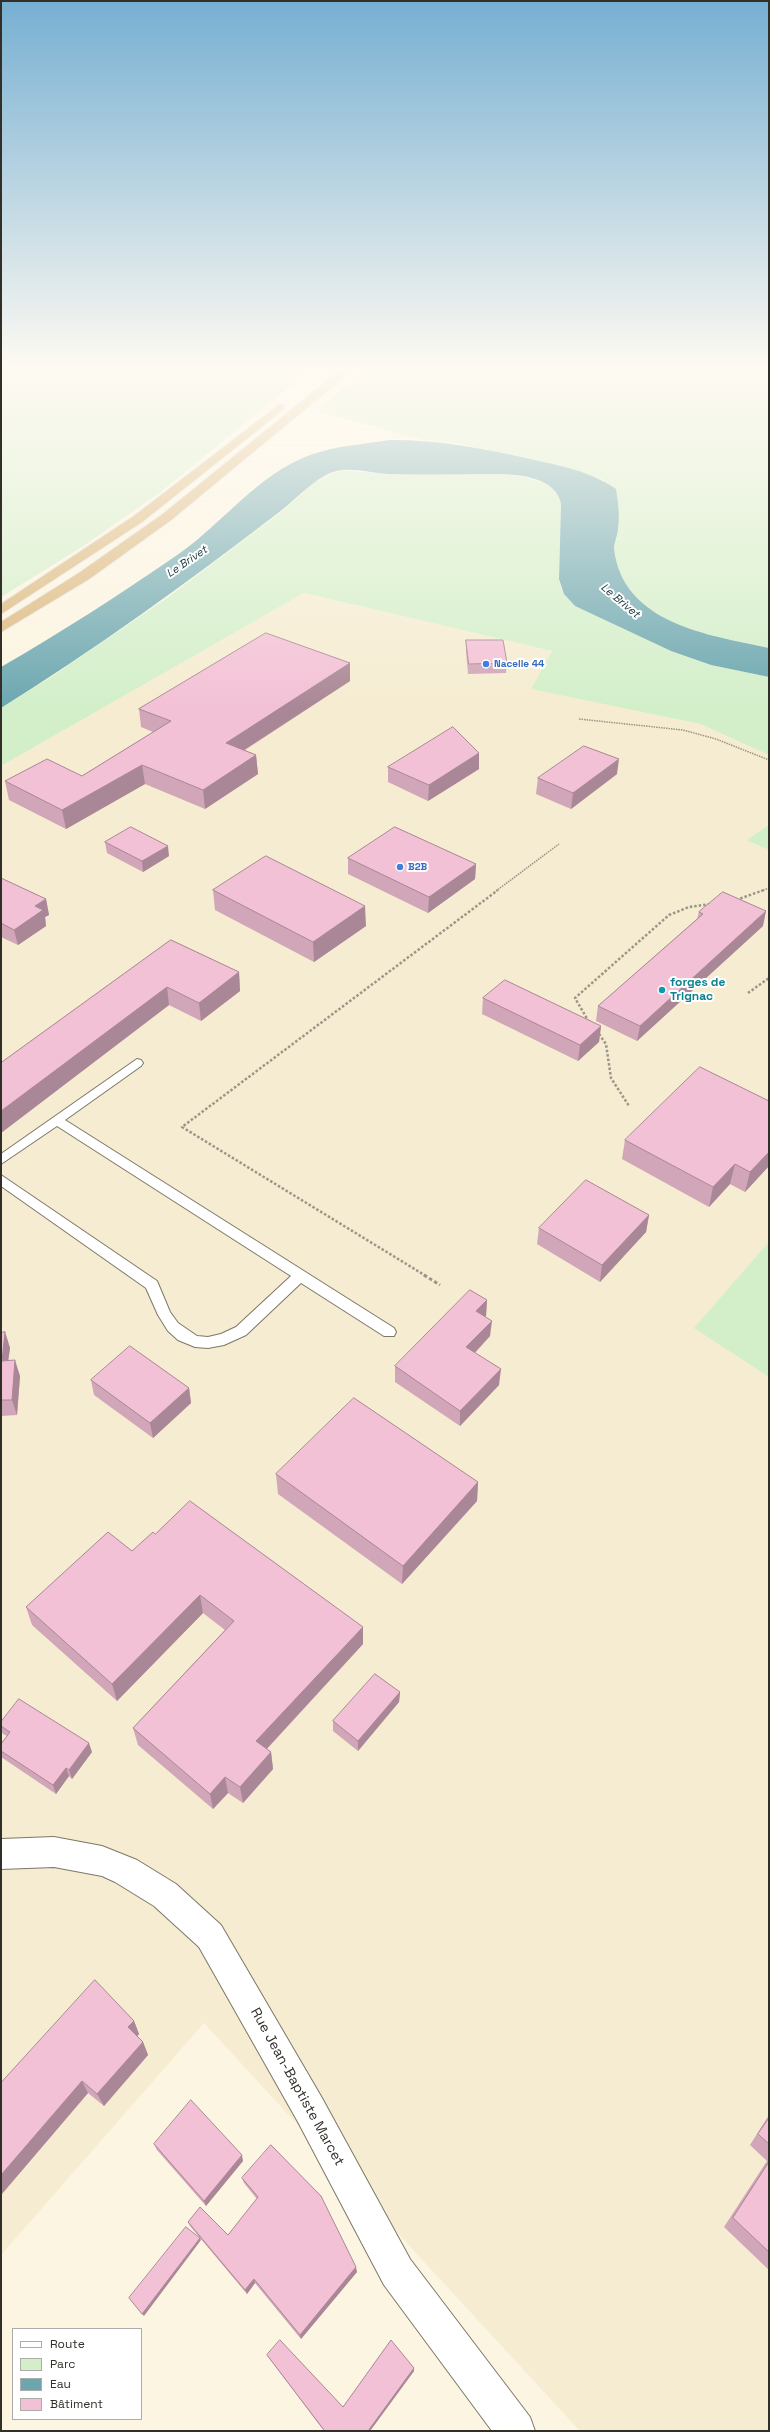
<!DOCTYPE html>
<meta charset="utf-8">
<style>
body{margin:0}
#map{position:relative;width:770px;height:2432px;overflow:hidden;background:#fcf5e2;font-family:"Space Grotesk",sans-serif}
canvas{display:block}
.frame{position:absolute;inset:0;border:2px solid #322f28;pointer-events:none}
.legend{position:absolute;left:12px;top:2328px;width:130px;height:92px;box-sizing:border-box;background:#fff;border:1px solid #adaca9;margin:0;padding:5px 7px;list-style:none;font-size:12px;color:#322f28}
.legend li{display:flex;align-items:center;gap:8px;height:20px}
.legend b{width:20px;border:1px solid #adaca9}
</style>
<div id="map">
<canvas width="770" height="2432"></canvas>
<div class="frame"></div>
<ul class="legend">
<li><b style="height:5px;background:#fff"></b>Route</li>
<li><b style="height:11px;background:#d3efca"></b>Parc</li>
<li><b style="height:11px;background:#6ca7b0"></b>Eau</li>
<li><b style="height:11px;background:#f3c1d6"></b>Bâtiment</li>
</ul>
</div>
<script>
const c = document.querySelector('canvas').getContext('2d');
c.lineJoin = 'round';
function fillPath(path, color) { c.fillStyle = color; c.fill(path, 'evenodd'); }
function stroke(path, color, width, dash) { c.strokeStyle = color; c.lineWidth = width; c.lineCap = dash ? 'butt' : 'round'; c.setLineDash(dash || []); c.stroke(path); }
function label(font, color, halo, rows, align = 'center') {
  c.font = font + ' "Space Grotesk",sans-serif'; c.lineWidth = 4; c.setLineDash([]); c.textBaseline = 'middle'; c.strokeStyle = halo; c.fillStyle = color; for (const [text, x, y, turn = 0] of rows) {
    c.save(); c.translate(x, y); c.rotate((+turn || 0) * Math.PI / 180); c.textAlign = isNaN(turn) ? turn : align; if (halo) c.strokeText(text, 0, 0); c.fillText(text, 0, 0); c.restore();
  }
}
const built = new Path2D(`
 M 304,593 L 552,651 L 532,689 L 700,724 L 769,755 L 769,825 L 746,840 L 769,850 L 769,2431 L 580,2431 L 204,2023 L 1,2255 L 1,766 Z`);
const green = new Path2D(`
 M 1,367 L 314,367 L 158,494 L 82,547 L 1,597 Z
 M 369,367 L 769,367 L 769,648 C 711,635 620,623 614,549 C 614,543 618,537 618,531 C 616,514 608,496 604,480 L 560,466 L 456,443 L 423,440 L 316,411 Z
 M 341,470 C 364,472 386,474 408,474 C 444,475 529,466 555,490 C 560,494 560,498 561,504 L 559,579 C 561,591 567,597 575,606 L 671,651 L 711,665 L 769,677 L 769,755 L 700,724 L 531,689 L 552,651 L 304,593 L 1,766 L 1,708 L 51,677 L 167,598 L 285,509 L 313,483 Z
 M 769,825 L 769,850 L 746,840 Z
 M 769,1242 L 769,1377 L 694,1328 Z`);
const water = new Path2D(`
 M 390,440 C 440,440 482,448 530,459 C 561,466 590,471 616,489 C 618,502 620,515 618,528 C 618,535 614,542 614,549 C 623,624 709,635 769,648 L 769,677 L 711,665 L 671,651 L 575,606 L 564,594 L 559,579 L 561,504 C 557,477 517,474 495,474 C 459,474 424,475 388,474 C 373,473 357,469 342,470 C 319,472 296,500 278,513 C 188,582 97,648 1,708 L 1,667 C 62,632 122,593 180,553 C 224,522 258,474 310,455 C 335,446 364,444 390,440 Z`);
const pathFar2 = new Path2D(`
 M 1,371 L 14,367
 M 579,719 L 683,730 L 716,739 L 769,760
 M 496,891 L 559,844
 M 761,891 L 769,888`);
const pathFar1 = new Path2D(`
 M 736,900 L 764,890
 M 748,993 L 769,978
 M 589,1022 L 575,998 L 669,915 L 689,907 L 711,904
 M 599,1034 L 606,1044 L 611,1078 L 629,1106
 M 426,1276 L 182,1127 L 498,890`);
const path = new Path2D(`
 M 424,1275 L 440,1285`);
const service = new Path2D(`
 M 137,1059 L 141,1060 L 143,1063 L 141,1066 L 65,1120 L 394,1328 L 396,1332 L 394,1336 L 384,1336 L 301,1283 L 246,1335 L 224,1345 L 208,1348 L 195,1347 L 178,1340 L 168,1331 L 158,1315 L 146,1288 L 1,1186 L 1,1175 L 157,1281 L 170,1312 L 178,1323 L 197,1336 L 208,1337 L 221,1334 L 236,1327 L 291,1276 L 57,1126 L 1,1164 L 1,1154 Z`);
const tertiary = new Path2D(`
 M 54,1837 L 102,1846 L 137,1860 L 176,1884 L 221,1925 L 322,2098 L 410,2259 L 530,2417 L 535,2431 L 492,2431 L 384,2285 L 298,2122 L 199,1947 L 154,1906 L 115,1882 L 102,1876 L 54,1867 L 1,1869 L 1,1839 Z`);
const trunk = new Path2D(`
 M 344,367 L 356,367 L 171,520 L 89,579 L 1,632 L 1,622 L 79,573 L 163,514 Z
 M 280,404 L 284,405 L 284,409 L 142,522 L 1,614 L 1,604 L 134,516 Z`);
const wall = new Path2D(`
 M 466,640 L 507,663 L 506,673 L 468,674 L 466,651 Z
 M 350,663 L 350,681 L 245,750 L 256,755 L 258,774 L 205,809 L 145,784 L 66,829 L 9,800 L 5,781 L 82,776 L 153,732 L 141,727 L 139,709 Z
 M 388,767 L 479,769 L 428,801 L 388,782 Z
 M 617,774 L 571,809 L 536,794 L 538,778 Z
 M 105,842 L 169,856 L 143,872 L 107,853 Z
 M 348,858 L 476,864 L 475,879 L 428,913 L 348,874 Z
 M 1,878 L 46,899 L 49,915 L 45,917 L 46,926 L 18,945 L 1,937 Z
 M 213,890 L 366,926 L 314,962 L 215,910 Z
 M 699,912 L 763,926 L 637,1041 L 596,1021 L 598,1006 L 697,919 Z
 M 171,940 L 239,972 L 240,991 L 201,1021 L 169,1005 L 1,1133 L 1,1063 Z
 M 483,998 L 601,1026 L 599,1042 L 578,1061 L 482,1014 Z
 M 769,1101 L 769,1166 L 745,1192 L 730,1184 L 709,1207 L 622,1159 L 625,1140 Z
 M 649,1215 L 646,1232 L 600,1282 L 537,1244 L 539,1228 Z
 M 487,1300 L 486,1316 L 485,1317 L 490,1336 L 475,1353 L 499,1385 L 460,1426 L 395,1382 L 395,1366 Z
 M 5,1332 L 10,1348 L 8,1361 L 20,1376 L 17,1415 L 1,1416 L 1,1333 Z
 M 91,1380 L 189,1388 L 191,1403 L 153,1438 L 94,1395 Z
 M 276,1474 L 478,1482 L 477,1501 L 402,1584 L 278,1494 Z
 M 155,1534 L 363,1627 L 363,1644 L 267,1749 L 271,1752 L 273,1769 L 243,1803 L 228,1793 L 213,1809 L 138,1745 L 133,1728 L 225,1630 L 203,1613 L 117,1701 L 32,1625 L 26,1607 L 132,1551 Z
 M 400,1692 L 399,1702 L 358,1751 L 333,1731 L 333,1721 Z
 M 1,1722 L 92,1752 L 72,1779 L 69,1776 L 56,1794 L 1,1757 L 1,1744 L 7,1736 L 3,1734 L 1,1730 Z
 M 134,2021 L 139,2034 L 137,2036 L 143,2042 L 148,2055 L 104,2106 L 88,2093 L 1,2195 L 1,2083 Z
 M 769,2115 L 769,2270 L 724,2227 L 767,2161 L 750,2145 Z
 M 154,2144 L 243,2161 L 206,2206 L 157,2150 Z
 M 242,2178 L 357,2272 L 301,2339 L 255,2283 L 247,2294 L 190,2226 L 188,2222 L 228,2235 L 257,2199 L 244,2183 Z
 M 267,2355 L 343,2407 L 414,2368 L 414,2371 L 370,2431 L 324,2431 L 269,2358 Z`);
const shadedWall = new Path2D(`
 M 350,663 L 350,681 L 227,761 L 226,743 Z
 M 479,753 L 479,769 L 428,801 L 429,785 Z
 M 256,755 L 258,774 L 205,809 L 203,790 Z
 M 619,759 L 617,774 L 571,809 L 573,793 Z
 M 142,765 L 145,784 L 66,829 L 62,810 Z
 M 168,846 L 169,856 L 143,872 L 142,861 Z
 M 476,864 L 475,879 L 428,913 L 429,897 Z
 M 46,899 L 49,915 L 45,917 L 46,926 L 18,945 L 14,930 L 35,906 Z
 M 365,906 L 366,926 L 314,962 L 313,942 Z
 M 766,911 L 763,926 L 637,1041 L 640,1026 Z
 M 239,972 L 240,991 L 201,1021 L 199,1003 Z
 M 167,987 L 169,1005 L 1,1133 L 1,1111 Z
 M 601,1026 L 599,1042 L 578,1061 L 580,1045 Z
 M 769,1152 L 769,1166 L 745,1192 L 750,1172 Z
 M 735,1164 L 730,1184 L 709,1207 L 713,1187 Z
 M 649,1215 L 646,1232 L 600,1282 L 602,1265 Z
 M 487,1300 L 486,1316 L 475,1327 L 476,1311 Z
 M 492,1321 L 490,1336 L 465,1363 L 466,1347 Z
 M 5,1332 L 10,1348 L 6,1377 L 2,1361 Z
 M 15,1360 L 20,1376 L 17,1415 L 12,1400 Z
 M 501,1369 L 499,1385 L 460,1426 L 460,1411 Z
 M 189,1388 L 191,1403 L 153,1438 L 150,1423 Z
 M 478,1482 L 477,1501 L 402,1584 L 403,1566 Z
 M 200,1595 L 203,1613 L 117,1701 L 112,1684 Z
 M 363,1627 L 363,1644 L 259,1757 L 256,1741 Z
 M 400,1692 L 399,1702 L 358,1751 L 358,1741 Z
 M 89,1743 L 92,1752 L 72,1779 L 69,1770 Z
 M 271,1752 L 273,1769 L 243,1803 L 240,1787 Z
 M 66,1768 L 69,1776 L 56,1794 L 53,1785 Z
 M 225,1777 L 228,1793 L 213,1809 L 210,1794 Z
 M 134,2021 L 139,2034 L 134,2040 L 128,2027 Z
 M 143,2042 L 148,2055 L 104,2106 L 97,2094 Z
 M 82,2081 L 88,2093 L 1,2195 L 1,2175 Z
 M 242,2155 L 243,2161 L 206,2206 L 204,2201 Z
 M 200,2238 L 201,2240 L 144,2316 L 142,2314 Z
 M 356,2267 L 357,2272 L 301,2339 L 300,2335 Z
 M 254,2279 L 255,2283 L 247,2294 L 245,2290 Z
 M 414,2368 L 414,2371 L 370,2431 L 368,2431 Z`);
const building = new Path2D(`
 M 266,633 L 350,663 L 226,743 L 256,755 L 203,790 L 142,765 L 62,810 L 5,781 L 47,759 L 82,776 L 171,721 L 139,709 Z
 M 466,640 L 503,640 L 507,663 L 469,664 Z
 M 453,727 L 479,753 L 429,785 L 388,767 Z
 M 584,746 L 619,759 L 573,793 L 538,778 Z
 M 131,827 L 168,846 L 142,861 L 105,842 Z
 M 395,827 L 476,864 L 429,897 L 348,858 Z
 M 266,856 L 365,906 L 313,942 L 213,890 Z
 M 1,878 L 46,899 L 35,906 L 43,910 L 14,930 L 1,923 Z
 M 723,892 L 766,911 L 640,1026 L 598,1006 L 703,914 L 699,912 Z
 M 171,940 L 239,972 L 199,1003 L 167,987 L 1,1111 L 1,1063 Z
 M 505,980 L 601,1026 L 580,1045 L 483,998 Z
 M 700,1067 L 769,1101 L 769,1152 L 750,1172 L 735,1164 L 713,1187 L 625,1140 Z
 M 586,1180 L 649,1215 L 602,1265 L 539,1228 Z
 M 470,1290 L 487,1300 L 476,1311 L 492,1321 L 466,1347 L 501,1369 L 460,1411 L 395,1366 Z
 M 5,1332 L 2,1361 L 15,1360 L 12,1400 L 1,1400 L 1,1333 Z
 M 130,1346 L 189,1388 L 150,1423 L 91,1380 Z
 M 354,1398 L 478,1482 L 403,1566 L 276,1474 Z
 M 190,1501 L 363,1627 L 256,1741 L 271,1752 L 240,1787 L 225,1777 L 210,1794 L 133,1728 L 234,1621 L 200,1595 L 112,1684 L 26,1607 L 108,1532 L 132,1551 L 153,1532 L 155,1534 Z
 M 375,1674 L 400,1692 L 358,1741 L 333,1721 Z
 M 19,1699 L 89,1743 L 69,1770 L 66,1768 L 53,1785 L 1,1751 L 1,1744 L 10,1732 L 1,1726 L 1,1722 Z
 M 95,1980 L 134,2021 L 128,2027 L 143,2042 L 97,2094 L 82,2081 L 1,2175 L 1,2083 Z
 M 191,2100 L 242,2155 L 204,2201 L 154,2144 Z
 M 769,2118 L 769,2144 L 758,2134 Z
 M 271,2145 L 321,2196 L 356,2267 L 300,2335 L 254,2279 L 245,2290 L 188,2222 L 200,2207 L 228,2235 L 258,2197 L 242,2178 Z
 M 769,2162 L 769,2252 L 733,2218 Z
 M 186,2227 L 200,2238 L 142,2314 L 129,2298 Z
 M 280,2340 L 343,2407 L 391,2340 L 414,2368 L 368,2431 L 324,2431 L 324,2430 L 267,2355 Z`);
const markers = [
 [486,664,4,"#3f7fe0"],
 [400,867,4,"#3f7fe0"],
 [662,990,4,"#0f9aa8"]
];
const farShopnames = [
 ["Nacelle 44",494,664],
 ["B2B",408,867]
];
const farWaternames = [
 ["Le Brivet",187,562,-34],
 ["Le Brivet",620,601,40]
];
const cultureNames = [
 ["forges de",670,983],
 ["Trignac",670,997]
];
const nearStreetnames = [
 ["Rue Jean-Baptiste Marcet",297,2087,61]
];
fillPath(built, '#f5ecd1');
fillPath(green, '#d3efca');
fillPath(water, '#6ca7b0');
stroke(service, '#7d7766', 2);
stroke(tertiary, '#7d7766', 2);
stroke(trunk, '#dededd', 2);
stroke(pathFar2, '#9a9588', 1.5, [1.5, 1]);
stroke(pathFar1, '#9a9588', 2.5, [2.5, 2]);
stroke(path, '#9a9588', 3, [3.5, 2.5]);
fillPath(service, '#fff');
fillPath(tertiary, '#fff');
fillPath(trunk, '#dbb77b');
fillPath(wall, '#d1a6b8');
fillPath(shadedWall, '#aa8796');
fillPath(building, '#f3c1d6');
stroke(building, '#aa8796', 1);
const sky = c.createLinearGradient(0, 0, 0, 708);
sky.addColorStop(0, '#76afd2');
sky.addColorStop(0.52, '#fefaf2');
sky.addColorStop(1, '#fefaf200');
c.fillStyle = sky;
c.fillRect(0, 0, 770, 708);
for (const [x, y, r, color] of markers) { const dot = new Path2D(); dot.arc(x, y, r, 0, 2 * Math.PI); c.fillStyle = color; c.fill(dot); stroke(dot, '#fff', 1.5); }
label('bold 10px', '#366cbe', '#fff', farShopnames, 'left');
label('italic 11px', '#17363a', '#fff', farWaternames);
label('bold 12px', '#0d838f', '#fff', cultureNames, 'left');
label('14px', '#322f28', '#fff', nearStreetnames);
</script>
